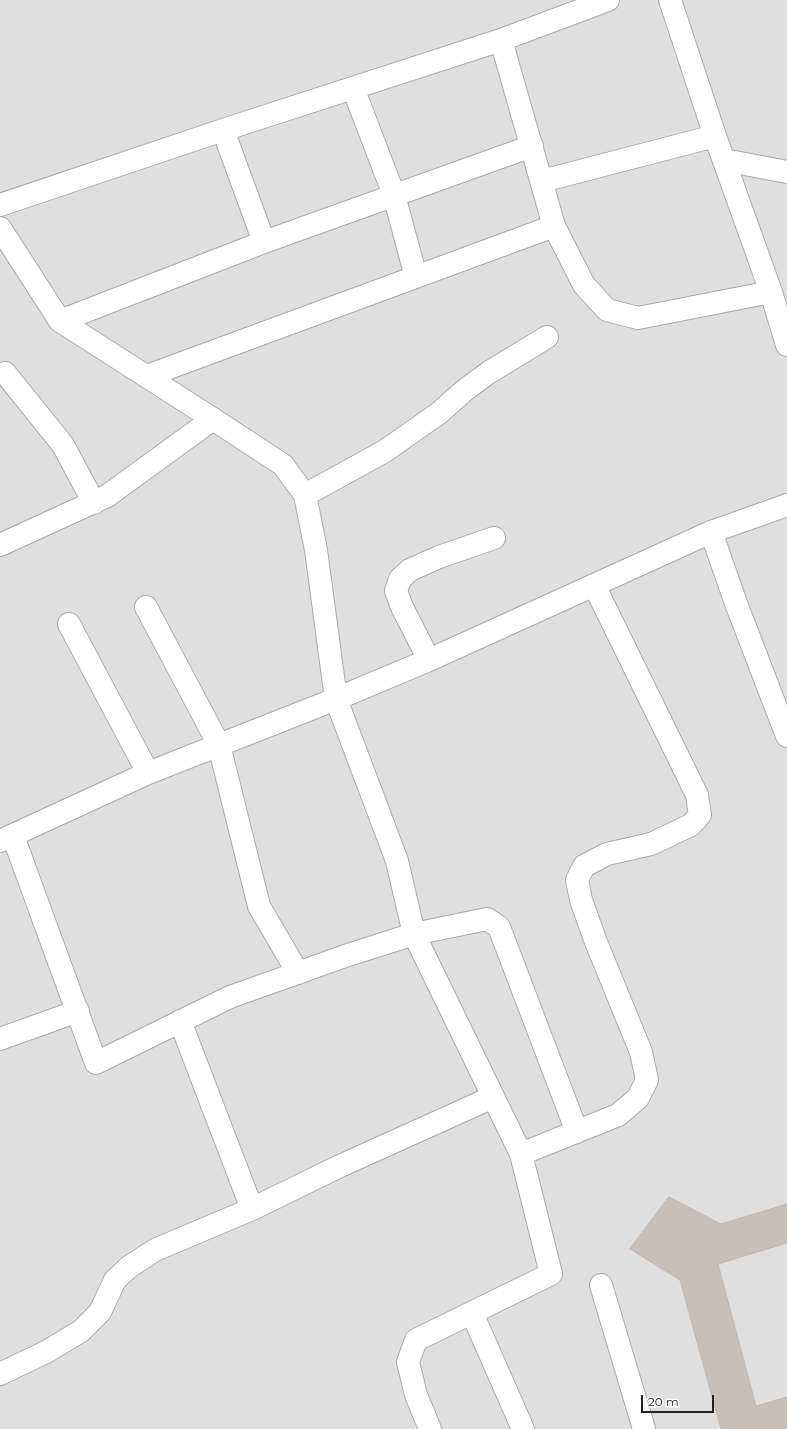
<!DOCTYPE html>
<style>
body{margin:0}
#map{position:relative;width:787px;height:1429px;overflow:hidden;background:#f2efe9;font-family:Montserrat,sans-serif}
canvas{display:block}
.scale{position:absolute;left:641px;top:1395px;width:73px;height:18px;box-sizing:border-box;border:2px solid #222;border-top:0;padding-left:5px;font-size:12px;line-height:14px;white-space:nowrap;color:#222;-webkit-text-stroke:3px #fff;paint-order:stroke}
</style>
<div id="map">
<canvas width="787" height="1429"></canvas>
<div class="scale">20 m</div>
</div>
<script>
const c = document.querySelector('canvas').getContext('2d');
c.lineJoin = 'round';
function fillPath(path, color) { c.fillStyle = color; c.fill(path, 'evenodd'); }
function stroke(path, color, width, dash) { c.strokeStyle = color; c.lineWidth = width; c.lineCap = dash ? 'butt' : 'round'; c.setLineDash(dash || []); c.stroke(path); }
const residential = new Path2D(`
 M 0,0 L 787,0 L 787,1429 L 0,1429 Z`);
const building = new Path2D(`
 M 669,1197 L 721,1224 L 787,1204 L 787,1243 L 718,1264 L 756,1406 L 787,1397 L 787,1429 L 721,1429 L 680,1280 L 630,1249 Z`);
const street = new Path2D(`
 M 670,0 L 715,136 L 771,292 L 787,345
 M 501,40 L 554,226 L 584,285 L 607,310 L 638,318 L 771,292
 M 353,88 L 394,195 L 416,277
 M 223,130 L 264,242
 M 724,160 L 787,172
 M 542,181 L 715,136
 M 0,205 L 223,130 L 501,40 L 608,0
 M 0,228 L 60,321 L 213,419 L 283,465 L 305,495 L 316,550 L 336,699 L 397,861 L 414,934 L 521,1154
 M 60,321 L 264,242 L 532,146
 M 5,373 L 63,445 L 94,503
 M 147,376 L 554,226
 M 305,495 L 385,451 L 439,413 L 465,390 L 488,373 L 547,337
 M 711,532 L 737,606 L 787,736
 M 0,545 L 107,496 L 213,419
 M 146,607 L 219,745 L 259,906 L 298,973
 M 69,624 L 148,773
 M 429,660 L 402,607 L 396,591 L 400,579 L 410,570 L 439,557 L 494,538
 M 13,836 L 96,1063 L 230,997 L 348,955 L 414,934 L 487,919 L 499,927 L 577,1132
 M 0,841 L 148,773 L 336,699 L 429,660 L 711,532 L 787,505
 M 180,1021 L 252,1209
 M 0,1039 L 78,1011
 M 601,1285 L 644,1429
 M 472,1313 L 523,1429
 M 0,1374 L 46,1352 L 81,1331 L 100,1312 L 115,1280 L 129,1267 L 155,1250 L 252,1209 L 340,1166 L 493,1097
 M 430,1429 L 416,1395 L 408,1362 L 416,1340 L 551,1274 L 521,1154 L 618,1115 L 638,1098 L 647,1080 L 641,1052 L 596,942 L 581,900 L 577,880 L 584,866 L 607,854 L 651,844 L 691,825 L 700,815 L 697,795 L 594,585`);
fillPath(residential, '#e0dfdf');
fillPath(building, '#c7bfb8');
stroke(building, '#c4b6ab', 1);
stroke(street, '#a9a9a9', 24);
stroke(street, '#fff', 22);
</script>
